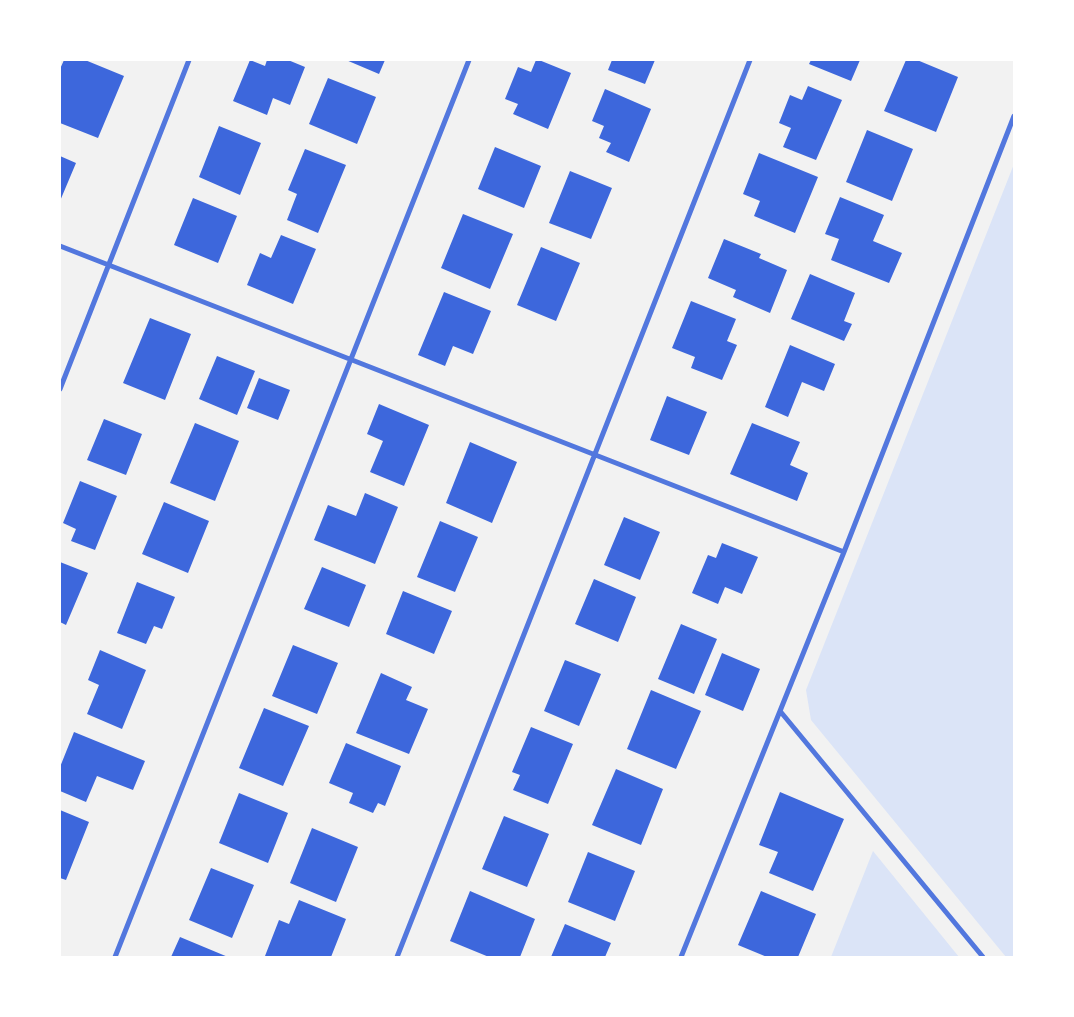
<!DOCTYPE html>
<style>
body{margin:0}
#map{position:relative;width:1074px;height:1017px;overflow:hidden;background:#f2f2f2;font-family:Rubik,sans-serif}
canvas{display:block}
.frame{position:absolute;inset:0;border:61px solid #fff;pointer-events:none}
</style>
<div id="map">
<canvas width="1074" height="1017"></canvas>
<div class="frame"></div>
</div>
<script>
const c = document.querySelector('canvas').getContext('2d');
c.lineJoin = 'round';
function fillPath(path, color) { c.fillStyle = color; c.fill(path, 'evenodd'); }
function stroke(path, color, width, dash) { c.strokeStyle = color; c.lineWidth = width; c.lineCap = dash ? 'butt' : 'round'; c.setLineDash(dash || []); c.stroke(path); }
const green = new Path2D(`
 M 1014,164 L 1014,957 L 1006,957 L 811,720 L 806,690 Z
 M 873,851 L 959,957 L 831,957 Z`);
const building = new Path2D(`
 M 64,60 L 85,60 L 124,76 L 98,138 L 60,123 L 60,69 Z
 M 250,60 L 265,66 L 267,60 L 288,60 L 305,67 L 290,105 L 273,98 L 267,115 L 233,101 Z
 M 346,60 L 385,60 L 379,74 Z
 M 536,60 L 539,60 L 571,73 L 548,129 L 513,114 L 518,104 L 505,99 L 518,67 L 531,72 Z
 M 612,60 L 655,60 L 645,84 L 608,70 Z
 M 811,60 L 860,60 L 851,81 L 809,64 Z
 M 906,60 L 917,60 L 958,77 L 936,132 L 884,111 Z
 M 328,78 L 376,97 L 357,144 L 309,124 Z
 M 808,86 L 842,100 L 816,160 L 783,147 L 791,128 L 779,123 L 790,95 L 802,100 Z
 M 605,89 L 651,109 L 629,162 L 606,152 L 611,143 L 599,138 L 604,126 L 592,121 Z
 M 219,126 L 261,143 L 240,195 L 199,177 Z
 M 867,130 L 913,149 L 892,201 L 846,182 Z
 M 495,147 L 541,166 L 524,208 L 478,189 Z
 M 305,149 L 346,165 L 318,233 L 287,220 L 297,194 L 288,190 Z
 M 759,153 L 818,177 L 795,233 L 754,216 L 760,201 L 743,194 Z
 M 60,156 L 76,163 L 60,201 Z
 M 570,171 L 612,188 L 591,239 L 549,223 Z
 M 840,197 L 884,215 L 873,241 L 902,253 L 889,283 L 831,260 L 839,239 L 825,234 Z
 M 193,198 L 237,216 L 218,263 L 174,245 Z
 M 463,214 L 513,234 L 490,289 L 441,268 Z
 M 281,235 L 316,249 L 293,304 L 247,285 L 260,253 L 271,258 Z
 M 724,239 L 761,254 L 759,258 L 787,270 L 770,313 L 733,297 L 736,290 L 708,278 Z
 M 541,247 L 580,263 L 556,321 L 517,305 Z
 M 810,274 L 855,293 L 844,321 L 852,324 L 844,341 L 791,319 Z
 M 444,292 L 491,311 L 473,354 L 453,346 L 445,366 L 418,355 Z
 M 691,301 L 736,319 L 727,341 L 737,345 L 722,380 L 691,368 L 695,357 L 672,348 Z
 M 150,318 L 191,334 L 165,400 L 123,383 Z
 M 790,345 L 835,364 L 824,391 L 802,382 L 788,417 L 765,407 Z
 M 217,356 L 255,371 L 237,415 L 199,399 Z
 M 259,378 L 290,390 L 278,420 L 247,408 Z
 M 667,396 L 707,412 L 689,455 L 650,440 Z
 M 379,404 L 429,425 L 404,486 L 370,472 L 383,441 L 367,434 Z
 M 104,419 L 142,434 L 126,475 L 87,460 Z
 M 195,423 L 239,441 L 215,501 L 170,483 Z
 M 752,423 L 800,442 L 790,465 L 808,473 L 797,501 L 730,474 Z
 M 470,442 L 517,462 L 492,523 L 446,503 Z
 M 80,481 L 117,496 L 95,550 L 71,541 L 76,529 L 63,523 Z
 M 365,493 L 398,507 L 375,564 L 314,540 L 328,505 L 356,516 Z
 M 164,502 L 209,521 L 188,573 L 142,554 Z
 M 624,517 L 660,532 L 640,580 L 604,565 Z
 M 440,521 L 478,537 L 455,592 L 417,577 Z
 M 722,543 L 758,557 L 742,594 L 725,587 L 718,604 L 692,593 L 708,555 L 716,558 Z
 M 60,562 L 88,573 L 66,625 L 60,622 Z
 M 322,567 L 366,585 L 349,627 L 304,609 Z
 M 594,579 L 636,597 L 618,642 L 575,624 Z
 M 137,582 L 175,597 L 162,629 L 154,626 L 146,644 L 117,633 Z
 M 403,591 L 452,611 L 434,654 L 386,634 Z
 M 681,624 L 717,639 L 694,694 L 658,679 Z
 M 293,645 L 338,663 L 317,714 L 272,696 Z
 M 100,650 L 146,670 L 122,729 L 87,714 L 99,685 L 88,680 Z
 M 722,653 L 760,669 L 743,711 L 705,695 Z
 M 565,660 L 601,674 L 579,726 L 544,711 Z
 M 381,673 L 412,687 L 406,700 L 428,709 L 409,754 L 356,733 Z
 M 651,690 L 701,711 L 676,769 L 627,749 Z
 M 264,708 L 309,726 L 283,786 L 239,768 Z
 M 531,727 L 573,744 L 548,804 L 513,790 L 520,775 L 512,772 Z
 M 74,732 L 145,761 L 133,790 L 97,776 L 86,802 L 60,791 L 60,767 Z
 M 346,743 L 401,766 L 385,806 L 378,803 L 373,813 L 349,803 L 353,793 L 329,783 Z
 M 616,769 L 663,789 L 641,845 L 592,825 Z
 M 780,792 L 844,819 L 813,891 L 769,873 L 778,852 L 759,845 Z
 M 239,793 L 288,813 L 268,863 L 219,843 Z
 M 60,810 L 89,822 L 66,880 L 60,878 Z
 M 504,816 L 549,834 L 527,887 L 482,869 Z
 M 312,828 L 358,847 L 336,902 L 290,883 Z
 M 588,852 L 635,871 L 615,921 L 568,902 Z
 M 211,868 L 254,885 L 232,938 L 189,920 Z
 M 470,891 L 535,919 L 520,957 L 489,957 L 450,941 Z
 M 761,891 L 816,914 L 798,957 L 767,957 L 738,945 Z
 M 299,900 L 346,919 L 331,957 L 265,956 L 279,920 L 289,924 Z
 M 565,924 L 611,943 L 605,957 L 551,957 Z
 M 180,937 L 228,957 L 171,957 Z`);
const minor = new Path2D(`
 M 60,246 L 844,552
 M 60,389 L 189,60
 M 780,711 L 983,957
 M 115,957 L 469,60
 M 397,957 L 750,60
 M 681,957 L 844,552 L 1014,116`);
fillPath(green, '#dbe4f7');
fillPath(building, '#3d67dc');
stroke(minor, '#5277de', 5);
</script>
